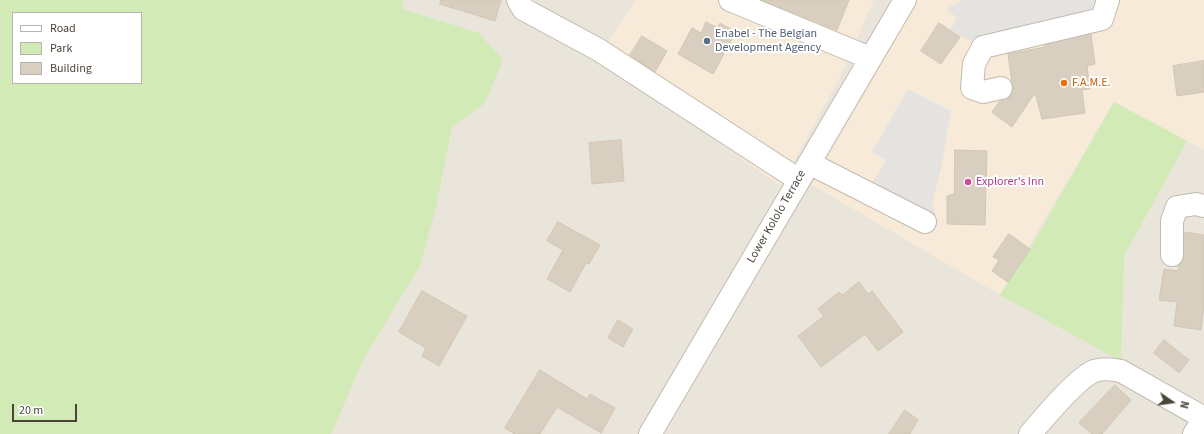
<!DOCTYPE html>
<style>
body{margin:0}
#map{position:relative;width:1204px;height:434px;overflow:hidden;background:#f6f3ec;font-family:"Source Sans 3",sans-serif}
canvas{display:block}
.legend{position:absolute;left:12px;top:12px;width:130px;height:72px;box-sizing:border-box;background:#fff;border:1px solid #b7b4b0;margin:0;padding:5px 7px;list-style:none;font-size:12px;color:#4b4439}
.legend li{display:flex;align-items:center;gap:8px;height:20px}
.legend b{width:20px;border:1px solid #b7b4b0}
.north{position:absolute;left:1152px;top:382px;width:40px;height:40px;-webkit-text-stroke:3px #fff;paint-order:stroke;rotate:103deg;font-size:11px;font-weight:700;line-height:16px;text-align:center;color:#4b4439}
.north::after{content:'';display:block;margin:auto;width:14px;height:18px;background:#4b4439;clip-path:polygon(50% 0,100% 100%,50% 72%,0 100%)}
.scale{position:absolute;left:12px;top:404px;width:65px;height:18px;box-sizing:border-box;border:2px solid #4b4439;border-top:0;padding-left:5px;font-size:12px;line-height:14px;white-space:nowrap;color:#4b4439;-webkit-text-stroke:3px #fff;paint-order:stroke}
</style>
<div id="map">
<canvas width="1204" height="434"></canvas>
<ul class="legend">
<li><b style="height:5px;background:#fff"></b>Road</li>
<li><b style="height:11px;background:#d2eab5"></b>Park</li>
<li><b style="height:11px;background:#d8cfc1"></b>Building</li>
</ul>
<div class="north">N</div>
<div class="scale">20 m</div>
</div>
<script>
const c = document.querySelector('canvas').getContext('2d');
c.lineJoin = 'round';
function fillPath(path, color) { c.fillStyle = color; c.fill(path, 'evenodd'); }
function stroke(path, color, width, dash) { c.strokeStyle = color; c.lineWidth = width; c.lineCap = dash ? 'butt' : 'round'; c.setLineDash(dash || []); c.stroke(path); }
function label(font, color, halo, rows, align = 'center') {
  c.font = font + ' "Source Sans 3",sans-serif'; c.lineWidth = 4; c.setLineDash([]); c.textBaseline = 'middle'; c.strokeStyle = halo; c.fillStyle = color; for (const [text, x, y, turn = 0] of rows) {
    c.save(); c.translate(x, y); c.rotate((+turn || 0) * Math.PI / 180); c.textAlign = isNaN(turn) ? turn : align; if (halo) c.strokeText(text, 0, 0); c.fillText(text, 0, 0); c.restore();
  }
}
const residential = new Path2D(`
 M 0,0 L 1204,0 L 1204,434 L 0,434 ZM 13,13 L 141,13 L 141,83 L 13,83 Z`);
const commercial = new Path2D(`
 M 635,0 L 874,0 L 837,83 L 780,186 L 599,57 Z
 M 918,0 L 1204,0 L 1204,150 L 1114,102 L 1000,295 L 812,185 Z`);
const green = new Path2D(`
 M 0,0 L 403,0 L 402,9 L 479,33 L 503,60 L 485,103 L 452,127 L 435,211 L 421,264 L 364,358 L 331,434 L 0,434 ZM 13,13 L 141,13 L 141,83 L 13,83 Z
 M 1114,102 L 1187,141 L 1124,256 L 1121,361 L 1000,295 L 1030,249 Z`);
const parking = new Path2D(`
 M 961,0 L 1098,0 L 1095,11 L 971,41 L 950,30 L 957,18 L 947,9 Z
 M 908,89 L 951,111 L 941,169 L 932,203 L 938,224 L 871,185 L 886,160 L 872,152 Z`);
const building = new Path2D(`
 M 441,0 L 501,0 L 495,21 L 440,4 Z
 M 763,0 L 849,0 L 837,30 Z
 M 706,22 L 718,28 L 720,23 L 736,32 L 713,74 L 678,54 L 692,28 L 701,33 Z
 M 939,23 L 960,37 L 941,64 L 921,51 Z
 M 1091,34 L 1095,64 L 1087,66 L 1090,89 L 1082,90 L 1085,113 L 1042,119 L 1035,93 L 1012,127 L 992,112 L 1000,101 L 1009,97 L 1013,91 L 1008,54 L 1045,47 L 1044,45 Z
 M 642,36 L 667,51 L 655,72 L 630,55 Z
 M 1204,61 L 1204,92 L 1177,96 L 1173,66 Z
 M 621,140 L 624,181 L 592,184 L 589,143 Z
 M 955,150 L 987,151 L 985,225 L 947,224 L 947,196 L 954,194 Z
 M 558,222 L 600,245 L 589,264 L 586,263 L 570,292 L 547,279 L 563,250 L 547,241 Z
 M 1184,232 L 1204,235 L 1204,305 L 1201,330 L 1174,326 L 1177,302 L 1159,300 L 1164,269 L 1178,271 L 1179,265 L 1183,261 Z
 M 1009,234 L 1030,249 L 1008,282 L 992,271 L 999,260 L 993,257 Z
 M 859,282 L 868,294 L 872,291 L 903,332 L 878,351 L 865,334 L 821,367 L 798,336 L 824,316 L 818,309 L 839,292 L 842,295 Z
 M 422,291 L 467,316 L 439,366 L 422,356 L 426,348 L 399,332 Z
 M 618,320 L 633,329 L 623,347 L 608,338 Z
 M 1164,340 L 1189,360 L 1179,373 L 1154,353 Z
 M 540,370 L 587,399 L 590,394 L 615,408 L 601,433 L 557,407 L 540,434 L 515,434 L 505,428 Z
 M 1115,385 L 1131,400 L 1102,434 L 1092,434 L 1079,423 Z
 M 905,410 L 918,420 L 910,434 L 889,434 Z`);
const minor = new Path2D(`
 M 518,0 L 523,9 L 599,50 L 799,180
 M 730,0 L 870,58
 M 1001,88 L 983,92 L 972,88 L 974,64 L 983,47 L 1102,19 L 1108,0
 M 809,163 L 925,222
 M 1172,255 L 1172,221 L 1177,207 L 1196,204 L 1204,206
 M 650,434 L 905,0
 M 1030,434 C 1043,419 1077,378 1094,371 C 1103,368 1112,369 1121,371 L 1204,418
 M 1194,434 L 1204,418`);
const markers = [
 [707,41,4,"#5c6f8a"],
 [1064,83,4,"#e8710a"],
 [968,182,4,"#d1479c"]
];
const serviceNames = [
 ["Enabel - The Belgian",715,34],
 ["Development Agency",715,48]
];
const foodNames = [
 ["F.A.M.E.",1072,83]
];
const hotelNames = [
 ["Explorer's Inn",976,182]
];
const streetNames = [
 ["Lower Kololo Terrace",777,217,-60]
];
fillPath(residential, '#eae5da');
fillPath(commercial, '#f7ead8');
fillPath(green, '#d2eab5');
fillPath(parking, '#e5e3e0');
fillPath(building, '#d8cfc1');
stroke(building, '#d3c7b4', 1);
stroke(minor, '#c2bbae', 24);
stroke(minor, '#fff', 22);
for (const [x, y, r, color] of markers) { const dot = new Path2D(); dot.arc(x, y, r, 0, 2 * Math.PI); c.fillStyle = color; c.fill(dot); stroke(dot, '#fff', 1.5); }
label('12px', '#4e5e75', '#fff', serviceNames, 'left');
label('12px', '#c56008', '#fff', foodNames, 'left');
label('12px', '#b23c85', '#fff', hotelNames, 'left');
label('12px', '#4b4439', '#fff', streetNames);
</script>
